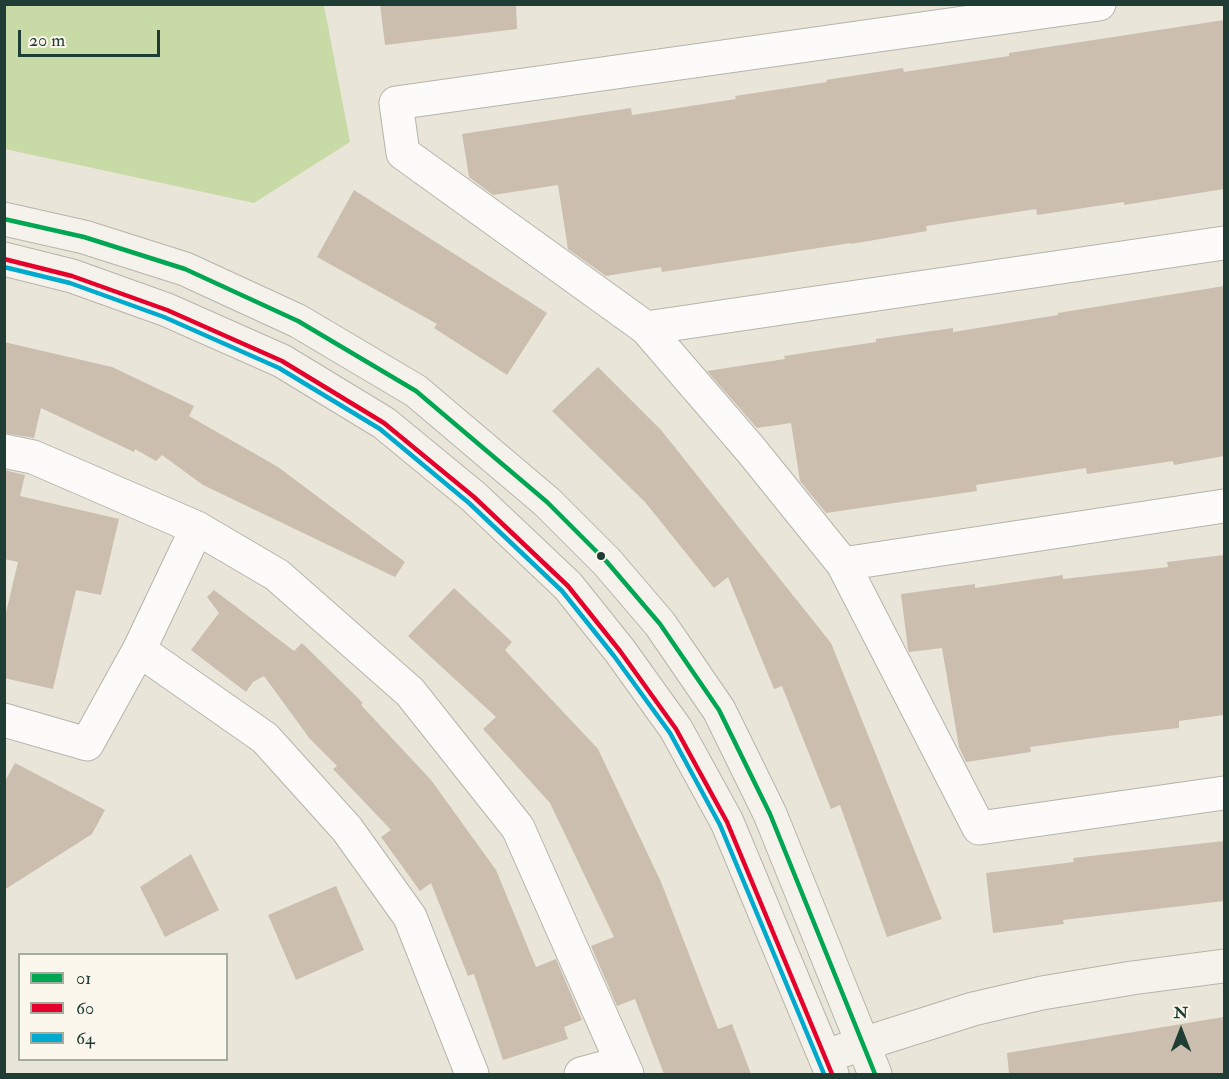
<!DOCTYPE html>
<style>
body{margin:0}
#map{position:relative;width:1229px;height:1079px;overflow:hidden;background:#e9e5d8;font-family:"IM FELL Double Pica",serif}
canvas{display:block}
.frame{position:absolute;inset:0;border:6px solid #1f3d34;pointer-events:none}
.legend{position:absolute;left:18px;top:953px;width:210px;height:108px;box-sizing:border-box;background:#fbf7ec;border:2px solid #a3ada2;margin:0;padding:8px 10px;list-style:none;font-size:18px;color:#1f3d34}
.legend li{display:flex;align-items:center;gap:12px;height:30px}
.legend b{width:30px;border:2px solid #a3ada2}
.north{position:absolute;left:1151px;top:1001px;width:60px;height:60px;-webkit-text-stroke:4px #fbf7ec;paint-order:stroke;rotate:0deg;font-size:16px;font-weight:700;line-height:24px;text-align:center;color:#1f3d34}
.north::after{content:'';display:block;margin:auto;width:21px;height:27px;background:#1f3d34;clip-path:polygon(50% 0,100% 100%,50% 72%,0 100%)}
.scale{position:absolute;left:18px;top:30px;width:142px;height:27px;box-sizing:border-box;border:3px solid #1f3d34;border-top:0;padding-left:8px;font-size:18px;line-height:21px;white-space:nowrap;color:#1f3d34;-webkit-text-stroke:4px #fbf7ec;paint-order:stroke}
</style>
<div id="map">
<canvas width="1229" height="1079"></canvas>
<div class="frame"></div>
<ul class="legend">
<li><b style="height:8px;background:#00a651"></b>01</li>
<li><b style="height:8px;background:#e4002b"></b>60</li>
<li><b style="height:8px;background:#00a9ce"></b>64</li>
</ul>
<div class="north">N</div>
<div class="scale">20 m</div>
</div>
<script>
const c = document.querySelector('canvas').getContext('2d');
c.lineJoin = 'round';
function fillPath(path, color) { c.fillStyle = color; c.fill(path, 'evenodd'); }
function stroke(path, color, width, dash) { c.strokeStyle = color; c.lineWidth = width; c.lineCap = dash ? 'butt' : 'round'; c.setLineDash(dash || []); c.stroke(path); }
const green = new Path2D(`
 M 5,4 L 324,5 L 350,142 L 254,203 L 5,149 Z`);
const building = new Path2D(`
 M 380,4 L 516,4 L 517,29 L 385,45 Z
 M 1224,20 L 1224,189 L 1124,205 L 1124,202 L 1037,215 L 1036,209 L 926,226 L 927,231 L 851,244 L 851,243 L 662,272 L 661,267 L 606,276 L 568,249 L 558,185 L 493,195 L 469,177 L 462,134 L 631,108 L 632,115 L 736,99 L 735,96 L 827,82 L 826,80 L 903,68 L 904,72 L 1009,56 L 1009,53 Z
 M 354,190 L 547,313 L 507,375 L 434,328 L 437,324 L 317,257 Z
 M 1224,286 L 1224,456 L 1174,465 L 1173,461 L 1087,474 L 1086,468 L 976,485 L 977,491 L 826,513 L 800,481 L 791,423 L 757,428 L 707,371 L 785,359 L 784,356 L 876,342 L 876,339 L 953,328 L 953,332 L 1058,315 L 1058,313 Z
 M 4,342 L 112,367 L 194,406 L 189,416 L 278,467 L 405,562 L 395,577 L 203,485 L 162,455 L 156,461 L 135,449 L 134,452 L 41,408 L 34,438 L 4,433 Z
 M 598,367 L 661,430 L 831,643 L 942,919 L 887,937 L 840,805 L 831,809 L 782,686 L 774,689 L 728,577 L 714,588 L 645,502 L 552,411 Z
 M 4,470 L 25,475 L 20,496 L 119,519 L 101,595 L 76,590 L 53,689 L 4,678 L 4,621 L 18,562 L 4,559 Z
 M 1224,555 L 1224,715 L 1179,721 L 1179,728 L 1108,736 L 1030,747 L 1031,752 L 966,762 L 959,747 L 942,648 L 909,652 L 908,649 L 901,594 L 975,584 L 975,588 L 1063,575 L 1063,579 L 1168,567 L 1167,562 Z
 M 454,588 L 512,642 L 505,650 L 598,749 L 661,882 L 718,1029 L 732,1024 L 751,1074 L 664,1074 L 635,999 L 617,1006 L 591,946 L 614,937 L 550,803 L 483,729 L 496,717 L 408,636 Z
 M 214,590 L 294,651 L 302,643 L 363,703 L 361,705 L 431,780 L 496,870 L 536,967 L 556,959 L 582,1020 L 564,1027 L 568,1039 L 503,1060 L 474,974 L 468,976 L 431,883 L 420,891 L 381,837 L 391,830 L 333,769 L 337,766 L 310,739 L 264,676 L 253,682 L 246,692 L 191,650 L 219,613 L 207,597 Z
 M 15,763 L 105,810 L 92,834 L 4,890 L 4,783 Z
 M 1224,841 L 1224,901 L 1063,920 L 1064,924 L 993,933 L 986,873 L 1074,862 L 1073,858 Z
 M 191,854 L 219,910 L 165,937 L 140,887 Z
 M 336,886 L 364,950 L 296,980 L 268,915 Z
 M 1224,1017 L 1224,1074 L 1009,1074 L 1007,1053 Z`);
const street = new Path2D(`
 M 1099,4 L 396,103 L 403,153 L 646,328 L 751,450 L 843,564 L 979,828 L 1224,793
 M 646,328 L 1224,243
 M 4,451 L 33,457 L 197,528 L 277,575 L 410,692 L 518,828 L 627,1074
 M 197,528 L 139,650 L 265,738 L 347,829 L 410,917 L 472,1074
 M 843,564 L 1224,506
 M 4,720 L 87,744 L 139,650
 M 581,1074 L 622,1063`);
const secondary = new Path2D(`
 M 4,219 L 84,237 L 185,269 L 298,321 L 416,391 L 547,502 L 607,562 L 660,624 L 719,710 L 770,814 L 875,1074
 M 4,259 L 72,276 L 167,310 L 282,361 L 384,423 L 474,497 L 568,586 L 620,651 L 676,729 L 727,822 L 832,1074
 M 841,1051 L 973,1009 L 1042,993 L 1132,978 L 1224,966`);
const bus1 = new Path2D(`
 M 4,219 L 84,237 L 185,269 L 298,321 L 416,391 L 547,502 L 607,562 L 660,624 L 719,710 L 770,814 L 875,1074`);
const bus2 = new Path2D(`
 M 4,259 L 72,276 L 167,310 L 282,361 L 384,423 L 474,497 L 568,586 L 620,651 L 676,729 L 727,822 L 832,1074`);
const bus3 = new Path2D(`
 M 4,267 L 70,283 L 164,317 L 279,368 L 380,429 L 469,503 L 562,591 L 614,656 L 670,733 L 720,825 L 824,1074`);
const markers = [
 [601,556,5,"#1f3d34"]
];
fillPath(green, '#c8dba6');
fillPath(building, '#cbbeaf');
stroke(street, '#b5b5ac', 35);
stroke(secondary, '#b5b5ac', 35);
stroke(street, '#fcfbf9', 33);
stroke(secondary, '#f5f2ec', 33);
stroke(bus1, '#00a651', 4.5);
stroke(bus2, '#e4002b', 4.5);
stroke(bus3, '#00a9ce', 4.5);
for (const [x, y, r, color] of markers) { const dot = new Path2D(); dot.arc(x, y, r, 0, 2 * Math.PI); c.fillStyle = color; c.fill(dot); stroke(dot, '#fbf7ec', 2); }
</script>
